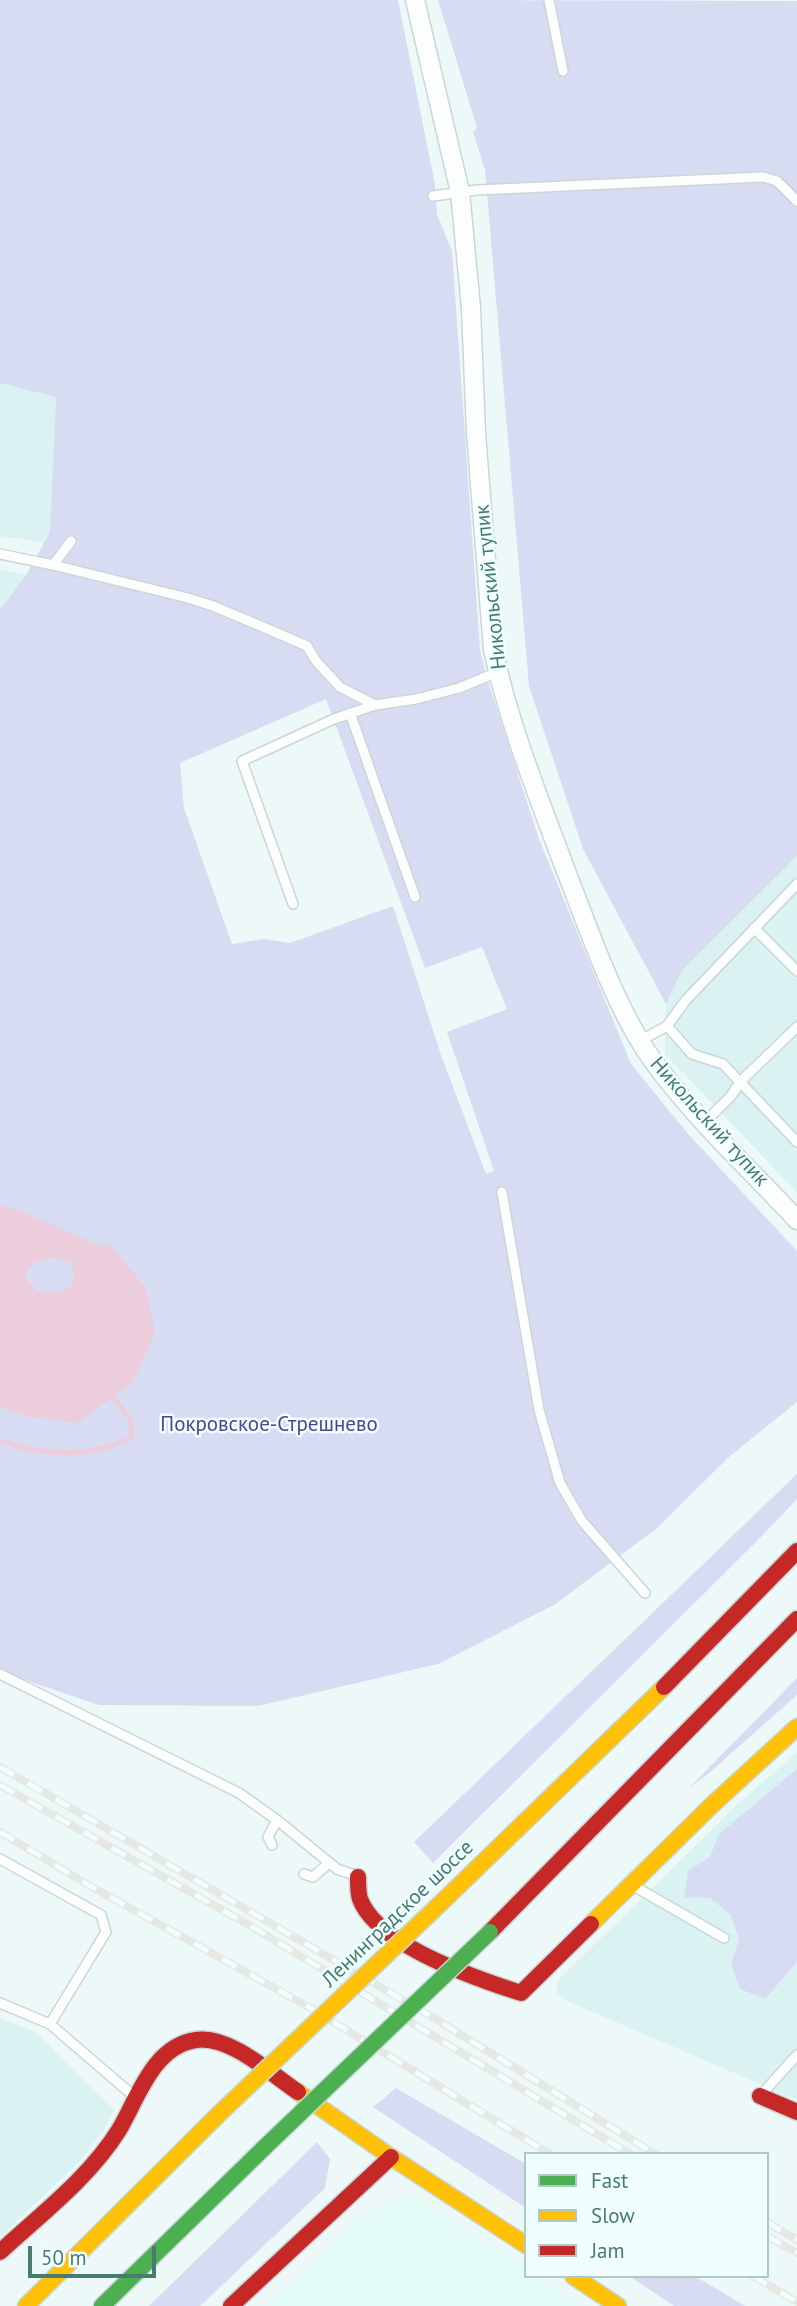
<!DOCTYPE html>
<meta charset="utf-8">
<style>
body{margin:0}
#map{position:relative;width:797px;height:2306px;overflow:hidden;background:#edf9f9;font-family:"PT Sans",sans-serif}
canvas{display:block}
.legend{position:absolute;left:524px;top:2152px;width:245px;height:126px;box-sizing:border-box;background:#f0feff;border:2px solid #adcac6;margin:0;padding:9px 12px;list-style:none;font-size:21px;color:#497b70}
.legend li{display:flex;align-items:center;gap:14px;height:35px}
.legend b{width:35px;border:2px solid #adcac6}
.scale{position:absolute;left:28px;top:2246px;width:128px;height:32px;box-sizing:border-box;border:4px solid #497b70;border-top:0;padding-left:9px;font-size:21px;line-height:24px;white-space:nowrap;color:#497b70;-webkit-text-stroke:5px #f0feff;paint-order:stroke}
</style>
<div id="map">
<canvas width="797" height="2306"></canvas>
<ul class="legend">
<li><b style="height:9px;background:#4caf50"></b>Fast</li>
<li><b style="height:9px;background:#ffc107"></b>Slow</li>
<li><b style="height:9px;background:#c62828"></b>Jam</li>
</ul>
<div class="scale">50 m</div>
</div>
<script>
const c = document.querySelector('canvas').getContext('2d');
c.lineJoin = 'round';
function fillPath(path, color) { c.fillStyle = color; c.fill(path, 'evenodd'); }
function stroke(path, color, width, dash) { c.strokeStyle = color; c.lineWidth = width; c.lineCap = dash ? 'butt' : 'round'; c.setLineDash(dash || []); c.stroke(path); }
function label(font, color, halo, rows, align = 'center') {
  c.font = font + ' "PT Sans",sans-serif'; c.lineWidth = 5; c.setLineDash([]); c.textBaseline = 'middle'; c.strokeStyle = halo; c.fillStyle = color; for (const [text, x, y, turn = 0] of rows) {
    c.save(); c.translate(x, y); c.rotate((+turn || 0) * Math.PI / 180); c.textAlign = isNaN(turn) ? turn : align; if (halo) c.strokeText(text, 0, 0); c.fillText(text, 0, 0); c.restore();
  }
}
const residential = new Path2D(`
 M 0,383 L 56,396 L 50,532 L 44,543 L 0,536 Z
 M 0,569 L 26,575 L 0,610 Z
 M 797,856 L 797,1192 L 665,1054 L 666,1004 L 682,972 Z
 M 797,1752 L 797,2100 L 565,2000 L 558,1993 L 556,1986 L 559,1979 L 737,1805 Z
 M 0,2018 L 36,2032 L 115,2110 L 104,2130 L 81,2160 L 0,2237 Z`);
const commercial = new Path2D(`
 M 402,2197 L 417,2200 L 526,2271 L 526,2276 L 535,2276 L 580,2306 L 268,2306 L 363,2217 L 383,2204 Z`);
const green = new Path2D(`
 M 0,0 L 398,0 L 435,184 L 437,214 L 452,251 L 480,650 L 486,675 L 539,839 L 631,1064 L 689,1135 L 797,1251 L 797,1402 L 730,1456 L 656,1529 L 554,1605 L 438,1664 L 258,1706 L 99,1705 L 25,1680 L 0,1669 L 0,610 L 26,575 L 50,532 L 56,397 L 0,383 ZM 326,699 L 425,968 L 482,947 L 507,1009 L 447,1032 L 494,1171 L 486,1174 L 441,1055 L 393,906 L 290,943 L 264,939 L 232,944 L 184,808 L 180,763 Z
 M 438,0 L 797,1 L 797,856 L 682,971 L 666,1004 L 583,849 L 529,686 L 485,170 L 473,132 L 477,128 Z
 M 797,1474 L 797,1499 L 759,1539 L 433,1863 L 414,1842 Z
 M 797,1678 L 797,1695 L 709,1773 L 689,1788 Z
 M 797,1769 L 797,1962 L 765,1999 L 740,1989 L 731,1964 L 739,1939 L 731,1915 L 710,1898 L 684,1897 L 688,1871 L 710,1857 L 719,1834 Z
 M 396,2088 L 526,2164 L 526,2208 L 373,2107 Z
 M 317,2142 L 330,2159 L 325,2188 L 200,2306 L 149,2306 Z
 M 629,2276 L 664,2276 L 668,2278 L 669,2276 L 695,2276 L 745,2306 L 674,2306 Z`);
const water = new Path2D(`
 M 0,1205 L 28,1214 L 97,1245 L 110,1245 L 145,1287 L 155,1331 L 133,1383 L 77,1423 L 24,1416 L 0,1406 ZM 54,1258 L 70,1262 C 72,1267 75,1272 74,1278 C 72,1294 46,1296 35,1289 C 31,1286 28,1279 25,1275 C 32,1262 39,1259 54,1258 Z`);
const stream = new Path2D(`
 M 0,1441 C 43,1455 91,1460 132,1436 L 130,1418 L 109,1393`);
const lane = new Path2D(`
 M 549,0 L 563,71
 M 433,196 L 477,190 L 763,177 L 777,181 L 797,201
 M 0,554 L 53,565 L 71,541
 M 53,565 L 188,598 L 213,606 L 270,630 L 307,646 L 316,661 L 340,687 L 375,705 L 416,699 L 459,688 L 498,672
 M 350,713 L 415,897
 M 293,904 L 242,761 L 334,719 L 375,705
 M 754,928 L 797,971
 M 797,1027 L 740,1082 L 797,1142
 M 640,1041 L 667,1026
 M 705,1122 L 731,1096 L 740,1082 L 723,1064 L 692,1054 L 667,1026 L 686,1000 L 797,884
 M 502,1192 L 539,1410 L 560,1483 L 582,1521 L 645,1593
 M 0,1674 L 239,1793 L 277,1820 L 337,1869 L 357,1876
 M 272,1845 L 268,1837 L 277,1820
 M 0,1859 L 101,1915 L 106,1932 L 50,2024
 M 304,1874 L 313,1877 L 329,1863
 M 632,1885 L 724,1938
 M 0,2003 L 50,2024 L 136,2098
 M 761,2095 L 797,2055`);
const street = new Path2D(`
 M 415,0 L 460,192 L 471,308 L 476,433 L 493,649 C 509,725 539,798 566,871 C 589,930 615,1007 651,1058 C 693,1117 748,1167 797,1220`);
const fast = new Path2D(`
 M 102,2306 L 268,2144`);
const slow = new Path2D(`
 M 442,1902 L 664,1687
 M 591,1924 L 712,1805 L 797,1727
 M 298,2092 L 391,2157 L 526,2245
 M 573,2276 L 618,2306
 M 26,2306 L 219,2114`);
const jam = new Path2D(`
 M 664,1687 L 797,1551
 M 358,1877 C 358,1884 358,1893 360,1899 C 377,1945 477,1979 521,1993 L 591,1924
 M 490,1932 L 797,1619
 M 760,2096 L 797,2112
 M 0,2252 C 41,2214 89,2178 119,2130 C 138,2098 153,2046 196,2040 C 230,2035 271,2074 298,2092
 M 231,2306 L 391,2157`);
const rail = new Path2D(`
 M 0,1767 L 429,2015 L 655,2154
 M 0,1785 L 249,1925 L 630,2154
 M 0,1832 L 85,1883 L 307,2006 L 550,2154
 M 767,2222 L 797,2240
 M 767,2236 L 797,2253
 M 753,2276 L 797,2302`);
const fastBridge = new Path2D(`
 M 268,2144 L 490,1932`);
const slowBridge = new Path2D(`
 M 219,2114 L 442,1902`);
const streetNames = [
 ["Никольский тупик",491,587,-96],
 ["Никольский тупик",709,1122,48],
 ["Ленинградское шоссе",398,1914,-44]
];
const parkNames = [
 ["Покровское-Стрешнево",269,1425]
];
fillPath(residential, '#daf2f2');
fillPath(commercial, '#e3fcf7');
fillPath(green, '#d7dcf2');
fillPath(water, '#ebcddb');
stroke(stream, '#ebcddb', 5);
stroke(lane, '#c9d7d6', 12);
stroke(street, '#c9d7d6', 21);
stroke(fast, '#c6d6d5', 19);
stroke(slow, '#c6d6d5', 19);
stroke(jam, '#c6d6d5', 19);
stroke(lane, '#fcfefe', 9);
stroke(street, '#fcfefe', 18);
stroke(fast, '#4caf50', 16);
stroke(slow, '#ffc107', 16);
stroke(jam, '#c62828', 16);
stroke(rail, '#e6e8e4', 8);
stroke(rail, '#f0feff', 5, [16]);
stroke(fastBridge, '#c6d8d5', 19, []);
stroke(slowBridge, '#c6d8d5', 19, []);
stroke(fastBridge, '#4caf50', 16);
stroke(slowBridge, '#ffc107', 16);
label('21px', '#497b70', '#f0feff', streetNames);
label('21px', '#4f458e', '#f0feff', parkNames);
</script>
